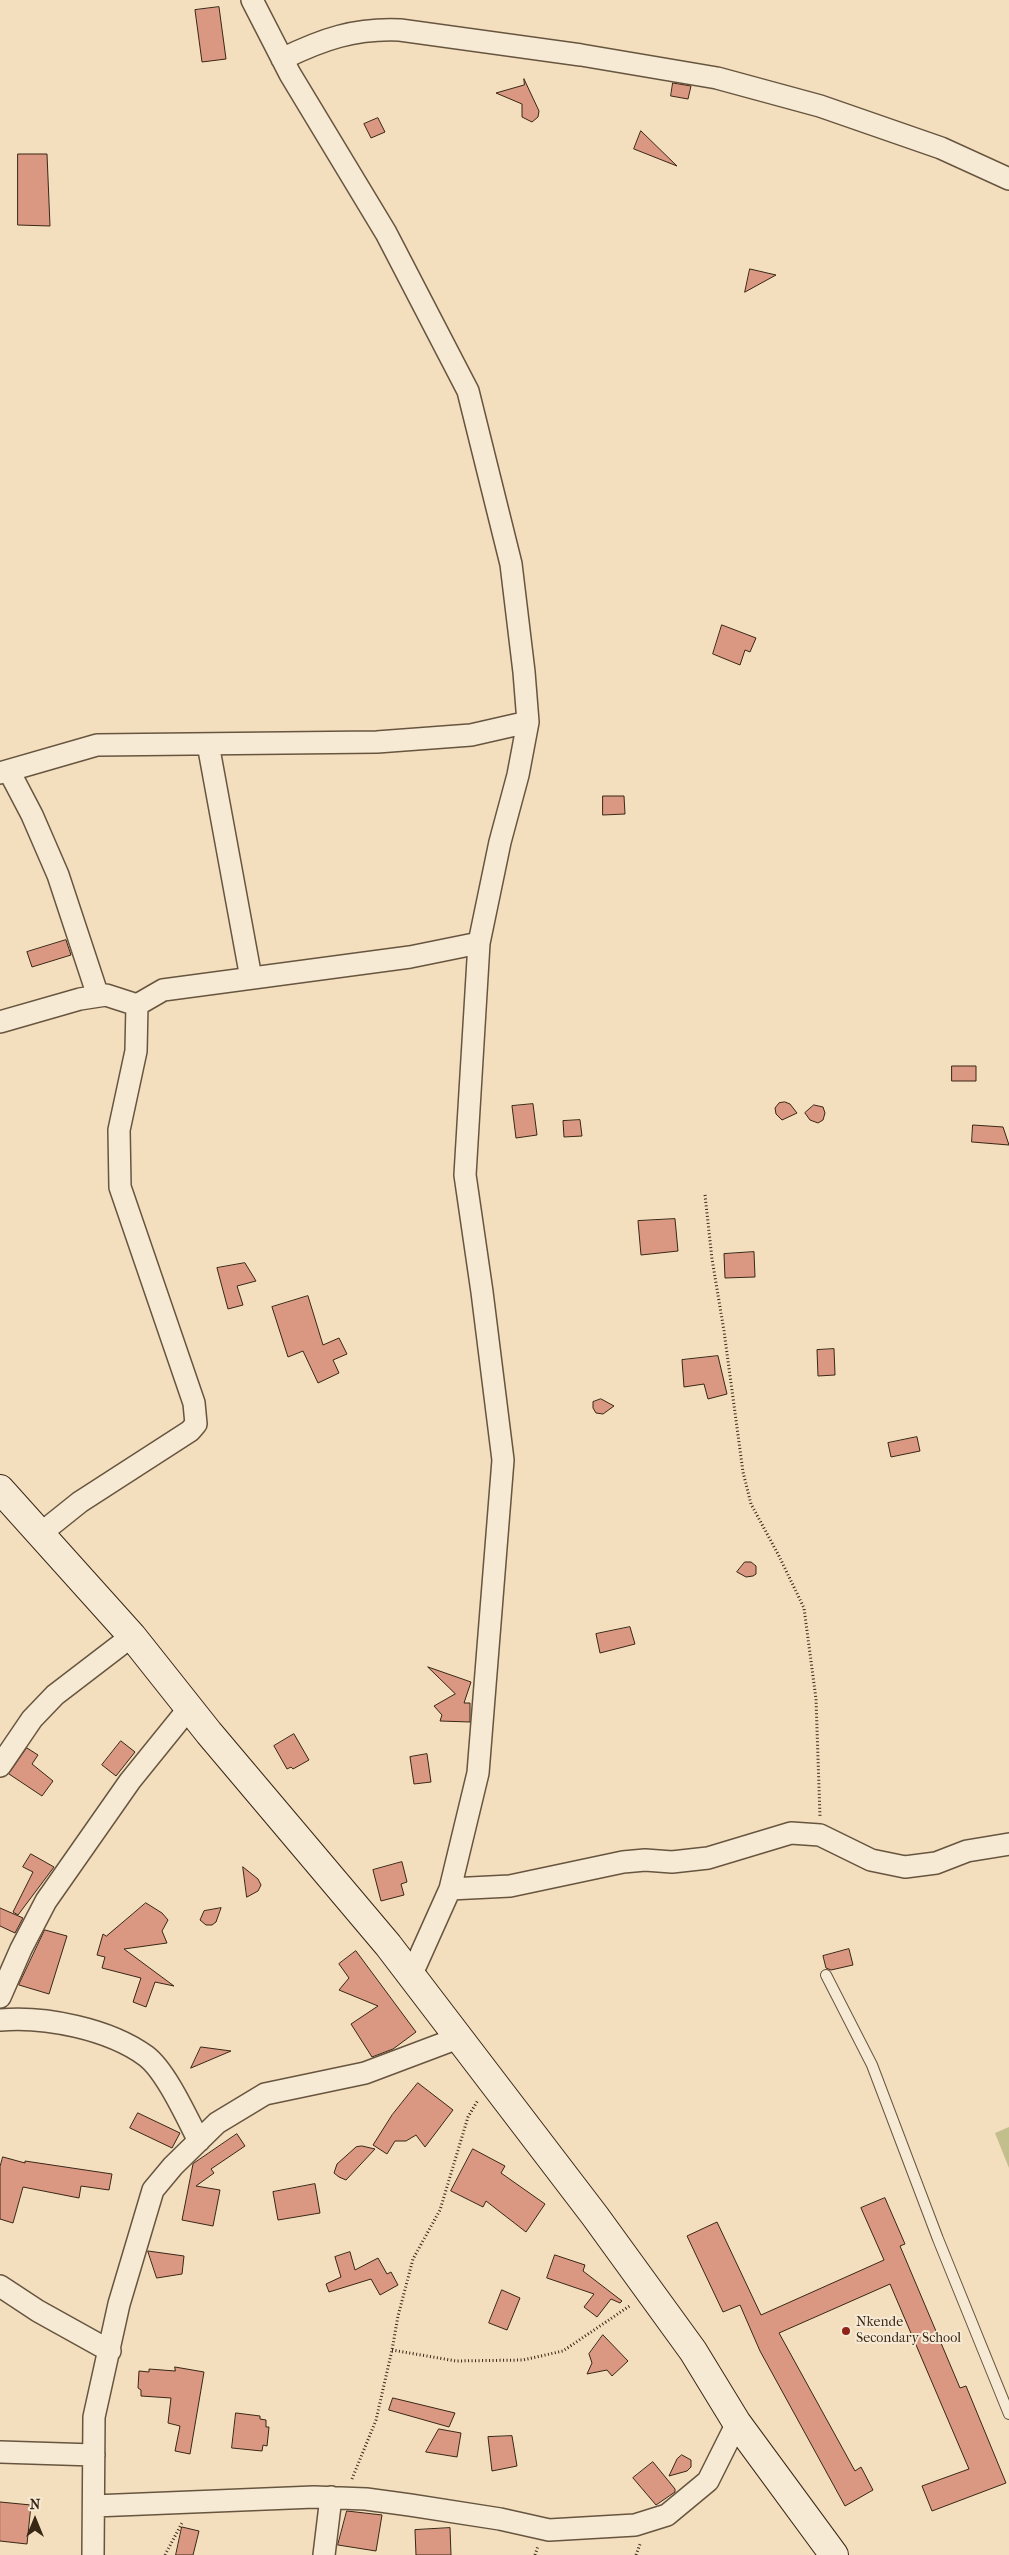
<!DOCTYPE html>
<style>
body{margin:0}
#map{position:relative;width:1009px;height:2555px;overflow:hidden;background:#f3debe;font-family:"IM FELL French Canon",serif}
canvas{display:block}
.north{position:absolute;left:10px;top:2495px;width:50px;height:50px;-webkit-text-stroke:4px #f7ead5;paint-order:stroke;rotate:0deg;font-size:14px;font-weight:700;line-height:20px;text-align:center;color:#382715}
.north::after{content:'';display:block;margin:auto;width:18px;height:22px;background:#382715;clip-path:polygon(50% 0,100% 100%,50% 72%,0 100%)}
</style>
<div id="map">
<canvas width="1009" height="2555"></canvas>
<div class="north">N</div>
</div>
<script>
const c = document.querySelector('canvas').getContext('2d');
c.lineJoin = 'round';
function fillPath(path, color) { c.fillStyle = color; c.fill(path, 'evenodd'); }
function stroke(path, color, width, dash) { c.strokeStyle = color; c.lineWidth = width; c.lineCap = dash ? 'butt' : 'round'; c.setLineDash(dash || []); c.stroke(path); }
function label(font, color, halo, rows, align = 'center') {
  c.font = font + ' "IM FELL French Canon",serif'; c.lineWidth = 4; c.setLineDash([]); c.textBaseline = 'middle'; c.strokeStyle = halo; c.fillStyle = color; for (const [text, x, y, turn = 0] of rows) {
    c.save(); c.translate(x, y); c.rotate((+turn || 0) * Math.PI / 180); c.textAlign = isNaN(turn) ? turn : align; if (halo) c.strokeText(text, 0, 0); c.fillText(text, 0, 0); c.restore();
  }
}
const green = new Path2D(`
 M 1009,2127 L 1009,2168 L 995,2133 Z`);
const building = new Path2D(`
 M 219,7 L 226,59 L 202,62 L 195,10 Z
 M 524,79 L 539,111 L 538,117 L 532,122 L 522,117 L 522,104 L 496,93 L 524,85 Z
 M 673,83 L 691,86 L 688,99 L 671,96 Z
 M 378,118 L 385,132 L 371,138 L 364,124 Z
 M 641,131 L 677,166 L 634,149 Z
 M 18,154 L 47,154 L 50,226 L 18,225 Z
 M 750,269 L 776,275 L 745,292 Z
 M 722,625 L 756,638 L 750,652 L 745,650 L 740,665 L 713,654 Z
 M 603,796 L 624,796 L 625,814 L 603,815 Z
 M 66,940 L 71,955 L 32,967 L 27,952 Z
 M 952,1066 L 976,1066 L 976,1081 L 952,1081 Z
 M 785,1102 L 790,1104 L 797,1113 L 782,1120 L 776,1114 L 775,1108 L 779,1103 Z
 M 533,1104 L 537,1135 L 516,1138 L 512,1106 Z
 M 814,1105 L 823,1107 L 825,1113 L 823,1120 L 818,1123 L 810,1120 L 805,1113 Z
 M 580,1120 L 582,1136 L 564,1137 L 563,1121 Z
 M 973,1125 L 1003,1127 L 1009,1145 L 972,1142 Z
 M 675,1219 L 678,1251 L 641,1255 L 638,1221 Z
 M 754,1252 L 755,1277 L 725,1278 L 724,1254 Z
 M 245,1263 L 256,1281 L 237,1286 L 243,1305 L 228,1309 L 217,1268 Z
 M 308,1296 L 323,1345 L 339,1338 L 347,1354 L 333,1360 L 339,1373 L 318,1383 L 303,1351 L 288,1357 L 272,1307 Z
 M 834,1349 L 835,1375 L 818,1376 L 817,1350 Z
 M 718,1356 L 727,1394 L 708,1399 L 704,1384 L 684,1387 L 682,1360 Z
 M 601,1399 L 603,1400 L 614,1406 L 603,1414 L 596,1413 L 593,1408 L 593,1402 Z
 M 917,1437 L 920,1451 L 891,1457 L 888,1443 Z
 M 745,1562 L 751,1562 L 756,1566 L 756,1574 L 753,1576 L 746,1577 L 737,1572 Z
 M 630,1627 L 635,1644 L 600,1653 L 596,1634 Z
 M 428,1667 L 471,1682 L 464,1703 L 470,1703 L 470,1722 L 440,1721 L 442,1715 L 434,1706 L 455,1694 Z
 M 294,1734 L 309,1760 L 293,1769 L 291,1767 L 287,1769 L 274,1746 Z
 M 121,1741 L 135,1752 L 116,1776 L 102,1765 Z
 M 27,1748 L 38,1755 L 32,1764 L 53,1781 L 42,1796 L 9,1774 Z
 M 427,1754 L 431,1782 L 414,1784 L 410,1757 Z
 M 31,1854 L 54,1867 L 18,1915 L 13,1912 L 33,1872 L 23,1867 Z
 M 402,1862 L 407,1882 L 401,1884 L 404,1895 L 381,1901 L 373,1870 Z
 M 243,1867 L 258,1879 L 261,1885 L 258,1891 L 247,1897 Z
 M 146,1903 L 162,1913 L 168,1920 L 162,1931 L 167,1943 L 124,1949 L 174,1986 L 155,1982 L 146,2007 L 133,2002 L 141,1978 L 102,1968 L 105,1957 L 97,1955 L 103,1934 L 106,1936 Z
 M 0,1908 L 23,1918 L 15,1933 L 0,1926 Z
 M 221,1908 L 216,1922 L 212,1925 L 206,1925 L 200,1920 L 204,1911 Z
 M 45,1930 L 67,1936 L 49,1994 L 19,1985 Z
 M 849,1949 L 853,1965 L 831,1970 L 826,1968 L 823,1956 Z
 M 356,1951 L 416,2032 L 393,2049 L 372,2057 L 351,2024 L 378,2006 L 339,1990 L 349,1978 L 339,1964 Z
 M 201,2047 L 231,2051 L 191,2068 Z
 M 418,2083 L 453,2110 L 425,2147 L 416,2135 L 406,2141 L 395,2141 L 387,2154 L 373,2145 L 392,2115 Z
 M 138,2113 L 180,2133 L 172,2148 L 130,2128 Z
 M 237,2134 L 245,2146 L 211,2169 L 214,2173 L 196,2186 L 220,2190 L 213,2226 L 182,2220 L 193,2164 Z
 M 362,2146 L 375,2149 L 346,2180 L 339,2177 L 334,2173 L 337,2164 L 356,2147 Z
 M 473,2149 L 505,2166 L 501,2173 L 545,2204 L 526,2232 L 486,2201 L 483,2207 L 451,2191 Z
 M 3,2157 L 25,2163 L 25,2161 L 112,2174 L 109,2190 L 81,2186 L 79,2198 L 23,2187 L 13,2223 L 0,2219 L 0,2167 Z
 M 315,2184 L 320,2213 L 278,2220 L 273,2192 Z
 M 885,2198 L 905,2244 L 900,2246 L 960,2388 L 966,2386 L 1006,2483 L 932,2511 L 922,2486 L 969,2469 L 890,2284 L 779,2333 L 855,2471 L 861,2467 L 873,2490 L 845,2506 L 760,2351 L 740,2305 L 723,2312 L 687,2236 L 717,2222 L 761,2315 L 884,2260 L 861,2208 Z
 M 148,2251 L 184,2256 L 182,2274 L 157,2278 Z
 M 350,2252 L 355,2270 L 378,2258 L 387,2274 L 391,2272 L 398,2285 L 380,2295 L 371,2279 L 329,2292 L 326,2284 L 341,2277 L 335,2257 Z
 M 555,2255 L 585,2265 L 583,2271 L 622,2301 L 620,2303 L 611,2299 L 597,2317 L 584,2307 L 594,2294 L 547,2278 Z
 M 502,2290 L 520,2298 L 507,2330 L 489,2323 Z
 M 603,2335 L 628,2361 L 612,2376 L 607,2370 L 587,2374 L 592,2363 L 589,2354 Z
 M 175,2367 L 204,2372 L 190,2454 L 175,2451 L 180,2426 L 168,2423 L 171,2398 L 141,2396 L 141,2390 L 138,2388 L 139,2371 L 149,2372 L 149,2369 L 175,2371 Z
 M 393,2398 L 455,2413 L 449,2427 L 389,2410 Z
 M 236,2413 L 260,2416 L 260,2419 L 266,2420 L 266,2427 L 269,2427 L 267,2446 L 263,2445 L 262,2451 L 232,2448 Z
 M 439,2429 L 461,2433 L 457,2457 L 426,2452 Z
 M 512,2436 L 517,2466 L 492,2471 L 488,2437 Z
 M 682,2455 L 691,2460 L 691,2467 L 687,2471 L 669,2476 L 677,2459 Z
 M 653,2462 L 675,2489 L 675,2492 L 656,2505 L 633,2478 Z
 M 0,2502 L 31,2505 L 27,2544 L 0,2541 Z
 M 347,2511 L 382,2515 L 376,2551 L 338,2545 Z
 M 182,2527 L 199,2531 L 193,2555 L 176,2555 Z
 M 450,2528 L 451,2555 L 416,2555 L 415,2530 Z`);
const path = new Path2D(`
 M 705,1195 L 712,1259 L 724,1331 L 743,1472 L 751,1504 L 779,1556 L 804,1608 L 816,1699 L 820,1817
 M 392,2350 L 456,2361 L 523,2360 L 563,2351 L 631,2305
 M 352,2479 L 376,2420 L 392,2350 L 398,2316 L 413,2259 L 440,2210 L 468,2117 L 478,2100
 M 165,2555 L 183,2521
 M 535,2555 L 538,2546
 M 636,2555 L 640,2544`);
const lane = new Path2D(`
 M 826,1975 L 872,2065 L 938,2239 L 1009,2414`);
const street = new Path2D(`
 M 252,0 L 290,74 L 386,233 L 468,391 L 511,564 L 524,672 L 528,722 L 518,775 L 500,842 L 479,943 L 465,1175 L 482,1292 L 503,1460 L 478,1773 L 450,1889 L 411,1976
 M 282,59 C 323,39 355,28 400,30 L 581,55 L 717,78 L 820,106 L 941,148 L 1009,179
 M 208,744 L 251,978
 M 9,771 L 32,815 L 58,875 L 98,996
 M 0,773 L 97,745 L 377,742 L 471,735 L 528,722
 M 0,1022 L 80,999 L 106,995 L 137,1005
 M 40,1534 L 80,1502 L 190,1431 L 196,1424 L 194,1403 L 120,1187 L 119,1130 L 136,1051 L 137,1005 L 163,990 L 410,957 L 479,943
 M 0,1766 L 32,1719 L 55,1695 L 132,1636
 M 450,1889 L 510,1886 L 623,1862 L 645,1860 L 672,1862 L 708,1858 L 791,1833 L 820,1835 L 871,1860 L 905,1867 L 936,1863 L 967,1851 L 1009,1844
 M 0,1997 L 21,1949 L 46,1901 L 130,1781 L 189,1708
 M 0,2020 C 45,2016 109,2029 146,2056 C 166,2071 187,2118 199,2141
 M 0,2286 L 38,2311 L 110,2351
 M 0,2452 L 94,2455
 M 94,2506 L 314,2497 L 366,2499 L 410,2505 L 500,2519 L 549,2530 L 635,2525 L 667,2515 L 708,2481 L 737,2423
 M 93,2555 L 94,2417 L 119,2304 L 153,2190 L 173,2166 L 217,2123 L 265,2094 L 365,2073 L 458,2038
 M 324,2555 L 331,2497`);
const secondary = new Path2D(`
 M 0,1489 L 132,1636 L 209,1733 L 388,1945 L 595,2216 L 693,2351 L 737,2423 L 834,2555`);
const markers = [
 [846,2331,5,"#8f2418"]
];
const poiNames = [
 ["Nkende",856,2323],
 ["Secondary School",856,2339]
];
fillPath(green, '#c2bf8d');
fillPath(building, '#da9883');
stroke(building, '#382715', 1);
stroke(lane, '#67553f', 12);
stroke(street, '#67553f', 24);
stroke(secondary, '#382715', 30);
stroke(path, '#382715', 3, [1, 2.5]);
stroke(lane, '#f7ead5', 10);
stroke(street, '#f7ead5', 21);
stroke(secondary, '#f7ead5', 28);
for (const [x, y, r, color] of markers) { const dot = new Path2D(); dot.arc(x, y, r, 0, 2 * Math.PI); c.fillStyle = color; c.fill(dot); stroke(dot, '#f7ead5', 2); }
label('14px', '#382715', '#f7ead5', poiNames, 'left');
</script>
